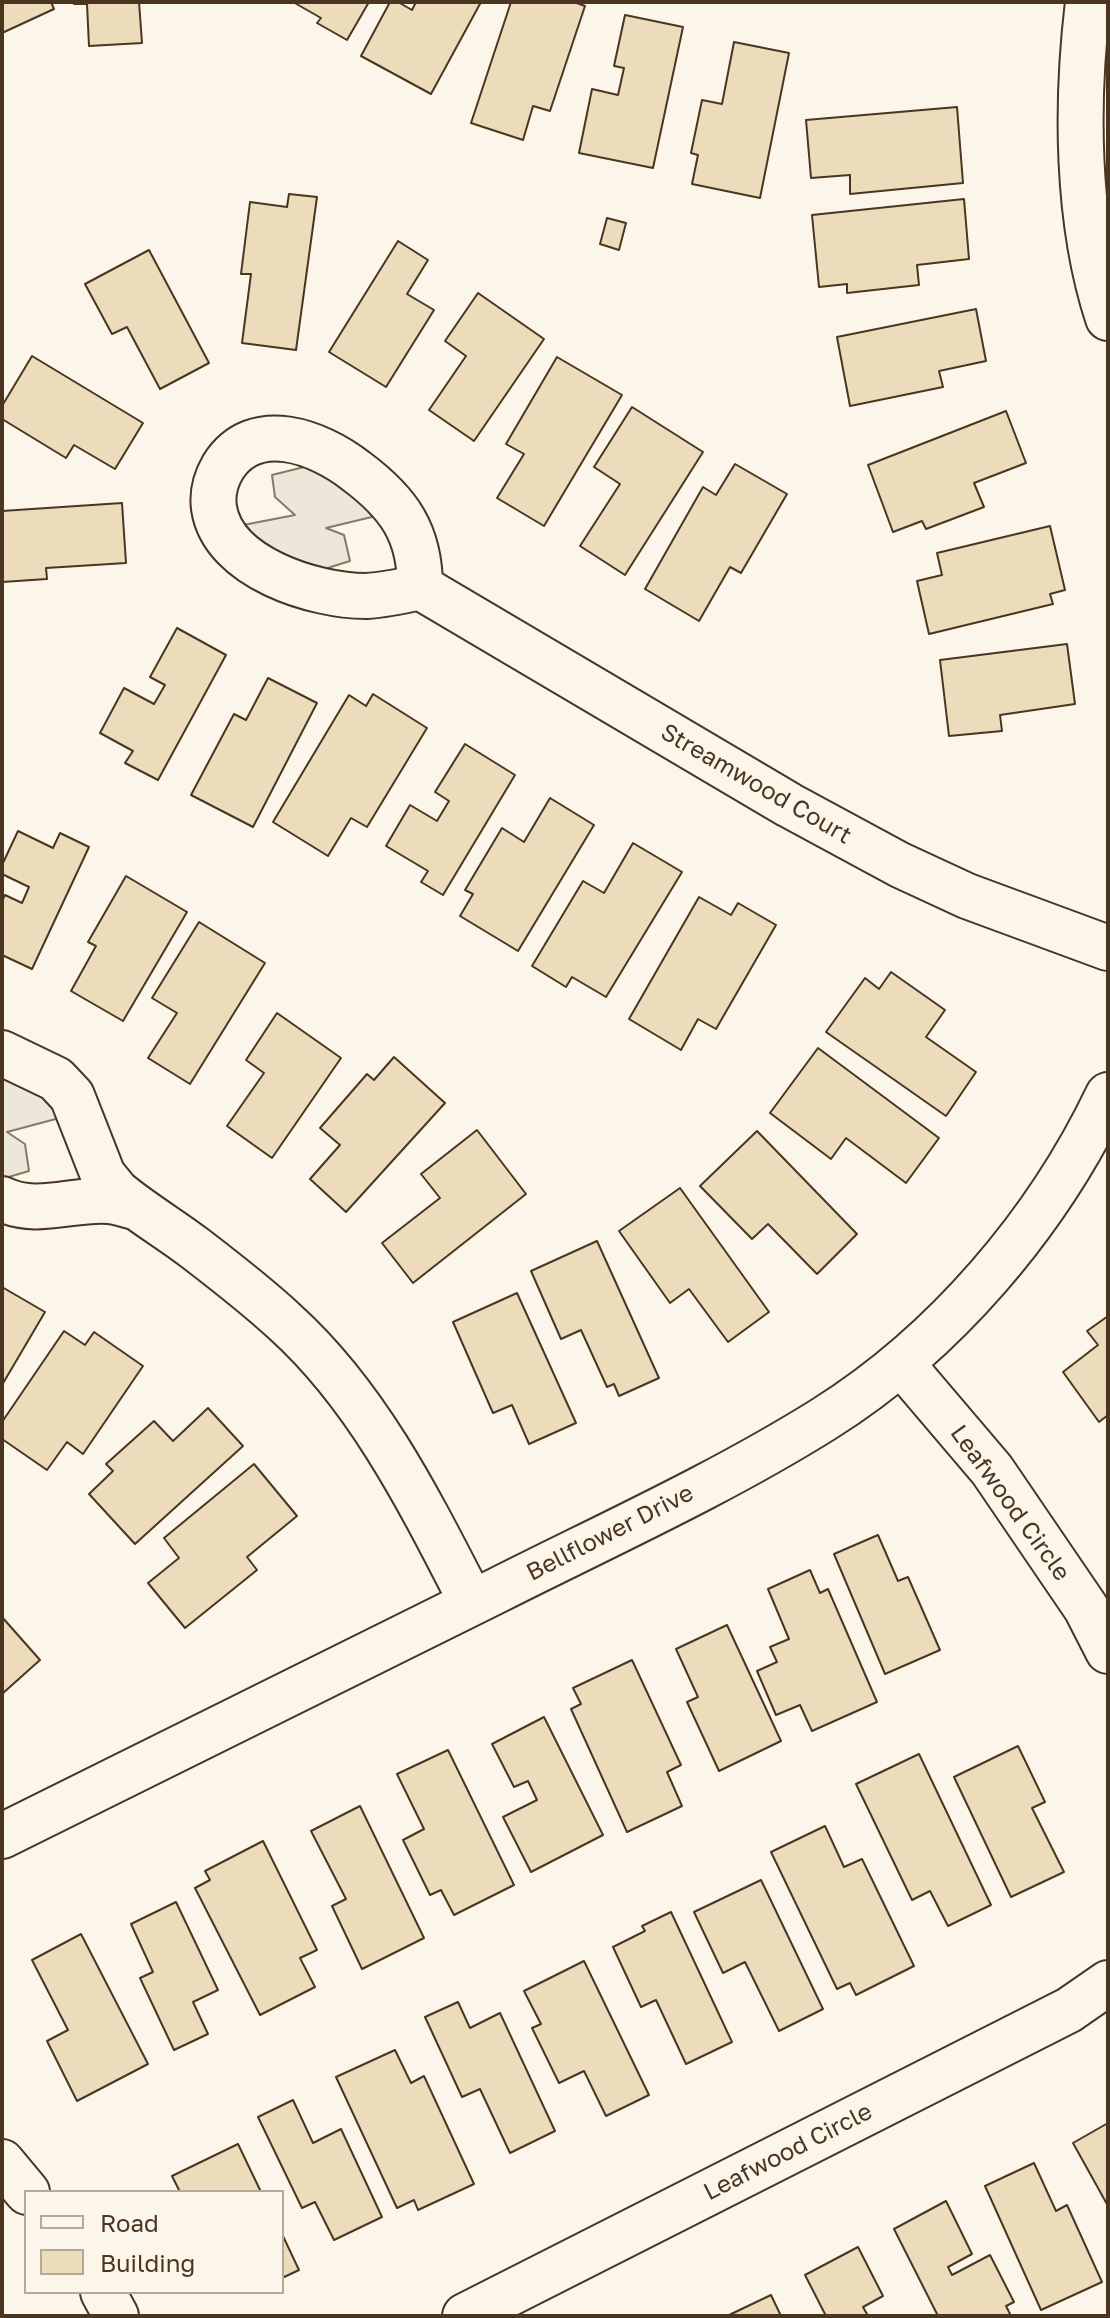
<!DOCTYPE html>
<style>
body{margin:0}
#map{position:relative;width:1110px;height:2318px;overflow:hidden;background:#fbf6e9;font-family:"Golos Text",sans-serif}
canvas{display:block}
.frame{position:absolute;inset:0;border:4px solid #4a3520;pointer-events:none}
.legend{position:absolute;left:24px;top:2190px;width:260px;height:104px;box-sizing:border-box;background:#fbf6e9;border:2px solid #b4a999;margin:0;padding:10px 14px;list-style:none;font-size:24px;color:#4a3520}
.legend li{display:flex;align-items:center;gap:16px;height:40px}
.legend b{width:40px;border:2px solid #b4a999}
</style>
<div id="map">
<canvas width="1110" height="2318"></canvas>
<div class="frame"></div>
<ul class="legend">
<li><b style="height:10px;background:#fbf6e9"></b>Road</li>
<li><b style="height:22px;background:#ecdcbc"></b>Building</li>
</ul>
</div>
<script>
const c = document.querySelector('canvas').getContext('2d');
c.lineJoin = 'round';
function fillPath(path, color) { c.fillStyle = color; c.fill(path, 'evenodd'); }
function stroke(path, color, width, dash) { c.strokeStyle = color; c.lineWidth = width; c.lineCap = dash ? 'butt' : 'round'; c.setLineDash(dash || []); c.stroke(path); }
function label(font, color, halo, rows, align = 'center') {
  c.font = font + ' "Golos Text",sans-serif'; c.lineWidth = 6; c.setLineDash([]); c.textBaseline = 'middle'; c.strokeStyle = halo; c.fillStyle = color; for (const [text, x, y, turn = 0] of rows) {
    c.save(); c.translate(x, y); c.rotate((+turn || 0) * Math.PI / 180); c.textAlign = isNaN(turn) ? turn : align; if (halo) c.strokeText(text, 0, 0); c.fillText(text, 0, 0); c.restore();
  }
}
const parking = new Path2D(`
 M 324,462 L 380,515 L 326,528 L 344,535 L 350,561 L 302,576 L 238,526 L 295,515 L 275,497 L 272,475 Z
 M 2,1070 L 28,1081 L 67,1116 L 7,1132 L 25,1144 L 29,1171 L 2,1179 Z`);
const building = new Path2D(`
 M 2,2 L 51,2 L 54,9 L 2,33 Z
 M 74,2 L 139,2 L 142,43 L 89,46 L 87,4 L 74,4 Z
 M 293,2 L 369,2 L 347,40 L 317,23 L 321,18 Z
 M 390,2 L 398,2 L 412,10 L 416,2 L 481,2 L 431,94 L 361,56 Z
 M 511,2 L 574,2 L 585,6 L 550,111 L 533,106 L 523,140 L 471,123 Z
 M 625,15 L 683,27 L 653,168 L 579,153 L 592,89 L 618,95 L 624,68 L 614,66 Z
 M 734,42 L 789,53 L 760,198 L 692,184 L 698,155 L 691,153 L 702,100 L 722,104 Z
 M 957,107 L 963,183 L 850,194 L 850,175 L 811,178 L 806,120 Z
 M 289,194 L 317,197 L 296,350 L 242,343 L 251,274 L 241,274 L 250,202 L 287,207 Z
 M 964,199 L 969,259 L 917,265 L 919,285 L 847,293 L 847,284 L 819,287 L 812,215 Z
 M 607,218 L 626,223 L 619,250 L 600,244 Z
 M 398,241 L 428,260 L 407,294 L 434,310 L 386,387 L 329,352 Z
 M 149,250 L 209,363 L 160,389 L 127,327 L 112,334 L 85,284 Z
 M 478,293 L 544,339 L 474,441 L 429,410 L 466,356 L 445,341 Z
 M 976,309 L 986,361 L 939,371 L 943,387 L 850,406 L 837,337 Z
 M 32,356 L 143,423 L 115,469 L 74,445 L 66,458 L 2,419 L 2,406 Z
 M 557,357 L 622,395 L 544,526 L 497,498 L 524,454 L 506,444 Z
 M 632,407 L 703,452 L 625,575 L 580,546 L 620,484 L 594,467 Z
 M 1006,411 L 1026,463 L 974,483 L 984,507 L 926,529 L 922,521 L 893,532 L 868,465 Z
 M 735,464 L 787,494 L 741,573 L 730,567 L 699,621 L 645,589 L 703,487 L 716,495 Z
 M 122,503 L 126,563 L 46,568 L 47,579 L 2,582 L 2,511 Z
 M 1050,526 L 1065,590 L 1050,594 L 1053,604 L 929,634 L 917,581 L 942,575 L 937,553 Z
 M 177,628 L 226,655 L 158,780 L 125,763 L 133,751 L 100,733 L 124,688 L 154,704 L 165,685 L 150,677 Z
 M 1067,644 L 1075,704 L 1000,715 L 1002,731 L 949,736 L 940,660 Z
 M 268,678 L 317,703 L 253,827 L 191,795 L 234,714 L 246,720 Z
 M 373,694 L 427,728 L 367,827 L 351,818 L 328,856 L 273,822 L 349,695 L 366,706 Z
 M 465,744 L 515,775 L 443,895 L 421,882 L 428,871 L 386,846 L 410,805 L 437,821 L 449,801 L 435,792 Z
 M 550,798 L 594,825 L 518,951 L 460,916 L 473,894 L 465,890 L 502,828 L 524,842 Z
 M 18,831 L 53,848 L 60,833 L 89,847 L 32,969 L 2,955 L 2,901 L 5,895 L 22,903 L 29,887 L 2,874 L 2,865 Z
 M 633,843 L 682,872 L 606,997 L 572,977 L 566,987 L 532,966 L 583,881 L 604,893 Z
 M 126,876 L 187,912 L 123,1021 L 71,991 L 96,946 L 88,942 Z
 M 699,897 L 731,915 L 738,903 L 776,925 L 716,1029 L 698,1019 L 681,1050 L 629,1019 Z
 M 199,922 L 265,963 L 190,1084 L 148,1058 L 177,1013 L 152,998 Z
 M 891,972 L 945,1010 L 926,1037 L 976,1072 L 946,1116 L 826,1032 L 865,978 L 879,989 Z
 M 277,1013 L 341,1058 L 272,1158 L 227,1126 L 264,1073 L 246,1060 Z
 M 818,1048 L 939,1138 L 906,1183 L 846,1138 L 831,1159 L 770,1113 Z
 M 394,1057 L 445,1103 L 346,1212 L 310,1179 L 340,1145 L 320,1128 L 367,1074 L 374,1080 Z
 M 477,1130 L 526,1194 L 413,1283 L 382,1243 L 440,1198 L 421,1174 Z
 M 757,1131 L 857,1234 L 817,1274 L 768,1224 L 752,1239 L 700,1186 Z
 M 680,1188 L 769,1312 L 728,1342 L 689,1289 L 670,1303 L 619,1231 Z
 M 597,1241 L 659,1378 L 619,1396 L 614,1384 L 607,1387 L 581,1330 L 561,1339 L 531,1271 Z
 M 2,1287 L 45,1312 L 2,1385 Z
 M 517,1293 L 576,1423 L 529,1444 L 512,1405 L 493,1413 L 453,1322 Z
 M 1108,1316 L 1108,1415 L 1099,1422 L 1063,1372 L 1098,1345 L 1087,1331 Z
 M 64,1331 L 85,1345 L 94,1332 L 143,1366 L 83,1454 L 67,1442 L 47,1470 L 2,1439 L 2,1422 Z
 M 208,1408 L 243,1446 L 135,1544 L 89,1494 L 113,1471 L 106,1464 L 154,1421 L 173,1441 Z
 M 254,1464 L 297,1516 L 247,1557 L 257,1570 L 185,1628 L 148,1583 L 179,1558 L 164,1538 Z
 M 878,1535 L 898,1581 L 908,1577 L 940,1650 L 885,1674 L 834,1554 Z
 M 810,1570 L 820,1593 L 828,1589 L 877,1702 L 812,1731 L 800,1705 L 776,1715 L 757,1671 L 777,1662 L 770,1647 L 789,1639 L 768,1589 Z
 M 2,1617 L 40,1660 L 2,1694 Z
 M 727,1625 L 781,1741 L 719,1771 L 687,1702 L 698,1697 L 676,1649 Z
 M 632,1660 L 681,1765 L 667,1772 L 682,1806 L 627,1832 L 571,1709 L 581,1704 L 573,1688 Z
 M 544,1717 L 603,1835 L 531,1872 L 503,1817 L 537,1800 L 528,1781 L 514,1787 L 492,1744 Z
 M 1018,1746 L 1045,1802 L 1032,1808 L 1064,1872 L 1011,1897 L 954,1777 Z
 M 448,1750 L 514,1885 L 454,1915 L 441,1890 L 430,1895 L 403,1840 L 424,1829 L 397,1774 Z
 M 919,1754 L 991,1905 L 948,1926 L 930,1891 L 912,1900 L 856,1784 Z
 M 360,1806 L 424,1938 L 362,1969 L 332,1906 L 346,1899 L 311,1831 Z
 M 825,1826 L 844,1867 L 862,1859 L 914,1966 L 856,1995 L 850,1983 L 837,1989 L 771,1852 Z
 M 263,1841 L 317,1950 L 300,1958 L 315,1987 L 260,2015 L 195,1888 L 210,1880 L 205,1871 Z
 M 761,1880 L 823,2009 L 779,2031 L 745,1962 L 723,1973 L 694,1912 Z
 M 176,1902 L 218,1990 L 193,2002 L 208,2034 L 174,2050 L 140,1978 L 153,1972 L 131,1924 Z
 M 671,1912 L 732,2042 L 686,2064 L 656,2000 L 641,2007 L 613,1947 L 645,1931 L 642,1926 Z
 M 81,1934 L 148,2064 L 77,2101 L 47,2041 L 68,2030 L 32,1960 Z
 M 584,1961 L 649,2095 L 606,2116 L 584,2071 L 559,2083 L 532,2028 L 541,2024 L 524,1991 Z
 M 458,2002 L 470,2028 L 500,2013 L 555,2131 L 510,2153 L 480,2089 L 462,2097 L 425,2017 Z
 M 395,2050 L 411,2083 L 424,2076 L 474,2184 L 418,2210 L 414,2200 L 397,2208 L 336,2077 Z
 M 293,2100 L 313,2143 L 341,2129 L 382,2217 L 334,2240 L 315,2202 L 302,2208 L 258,2117 Z
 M 1108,2123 L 1108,2206 L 1073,2143 Z
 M 238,2144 L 261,2192 L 180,2192 L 172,2176 Z
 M 1034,2163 L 1056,2211 L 1067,2205 L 1102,2282 L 1041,2310 L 985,2186 Z
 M 946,2201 L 972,2254 L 948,2267 L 952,2275 L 990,2255 L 1014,2302 L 1006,2306 L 1011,2316 L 938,2316 L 894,2229 Z
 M 282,2234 L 299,2270 L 282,2278 Z
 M 858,2247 L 883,2296 L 863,2307 L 868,2316 L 826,2316 L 805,2275 Z
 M 771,2295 L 781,2316 L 727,2316 Z`);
const minor = new Path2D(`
 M 1088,2 C 1076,102 1076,221 1108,318
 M 420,587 C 420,533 399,503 356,471 C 319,442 254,417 223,467 C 216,479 212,494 214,508 C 223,568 315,596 366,596 C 384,595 403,591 420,587 L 789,805 L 900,865 L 967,896 L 1108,948
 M 2,1053 L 56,1079 L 72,1096 L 103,1175 L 117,1192 C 142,1213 170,1229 196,1249 C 226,1272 257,1296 285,1322 C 369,1398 421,1504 472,1603
 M 2,1199 C 37,1216 73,1198 109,1201 C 118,1202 126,1205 134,1207
 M 901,1363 L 992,1470 L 1086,1608 L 1108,1651
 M 2,1836 C 167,1753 333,1673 498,1590 C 607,1535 720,1484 824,1419 C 945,1343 1047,1223 1108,1095
 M 2,2162 L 27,2192
 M 103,2292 L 116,2316
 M 465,2316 L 1069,2010 L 1108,1983`);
const streetNames = [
 ["Streamwood Court",756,784,30],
 ["Leafwood Circle",1010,1503,54],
 ["Bellflower Drive",610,1533,-27],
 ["Leafwood Circle",788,2152,-27]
];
fillPath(parking, '#ede7d9');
stroke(parking, '#887966', 2);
fillPath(building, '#ecdcbc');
stroke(building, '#4a3520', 2);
stroke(minor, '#4a3520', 48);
stroke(minor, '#fbf6e9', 44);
label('24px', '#4a3520', '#fbf6e9', streetNames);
</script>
